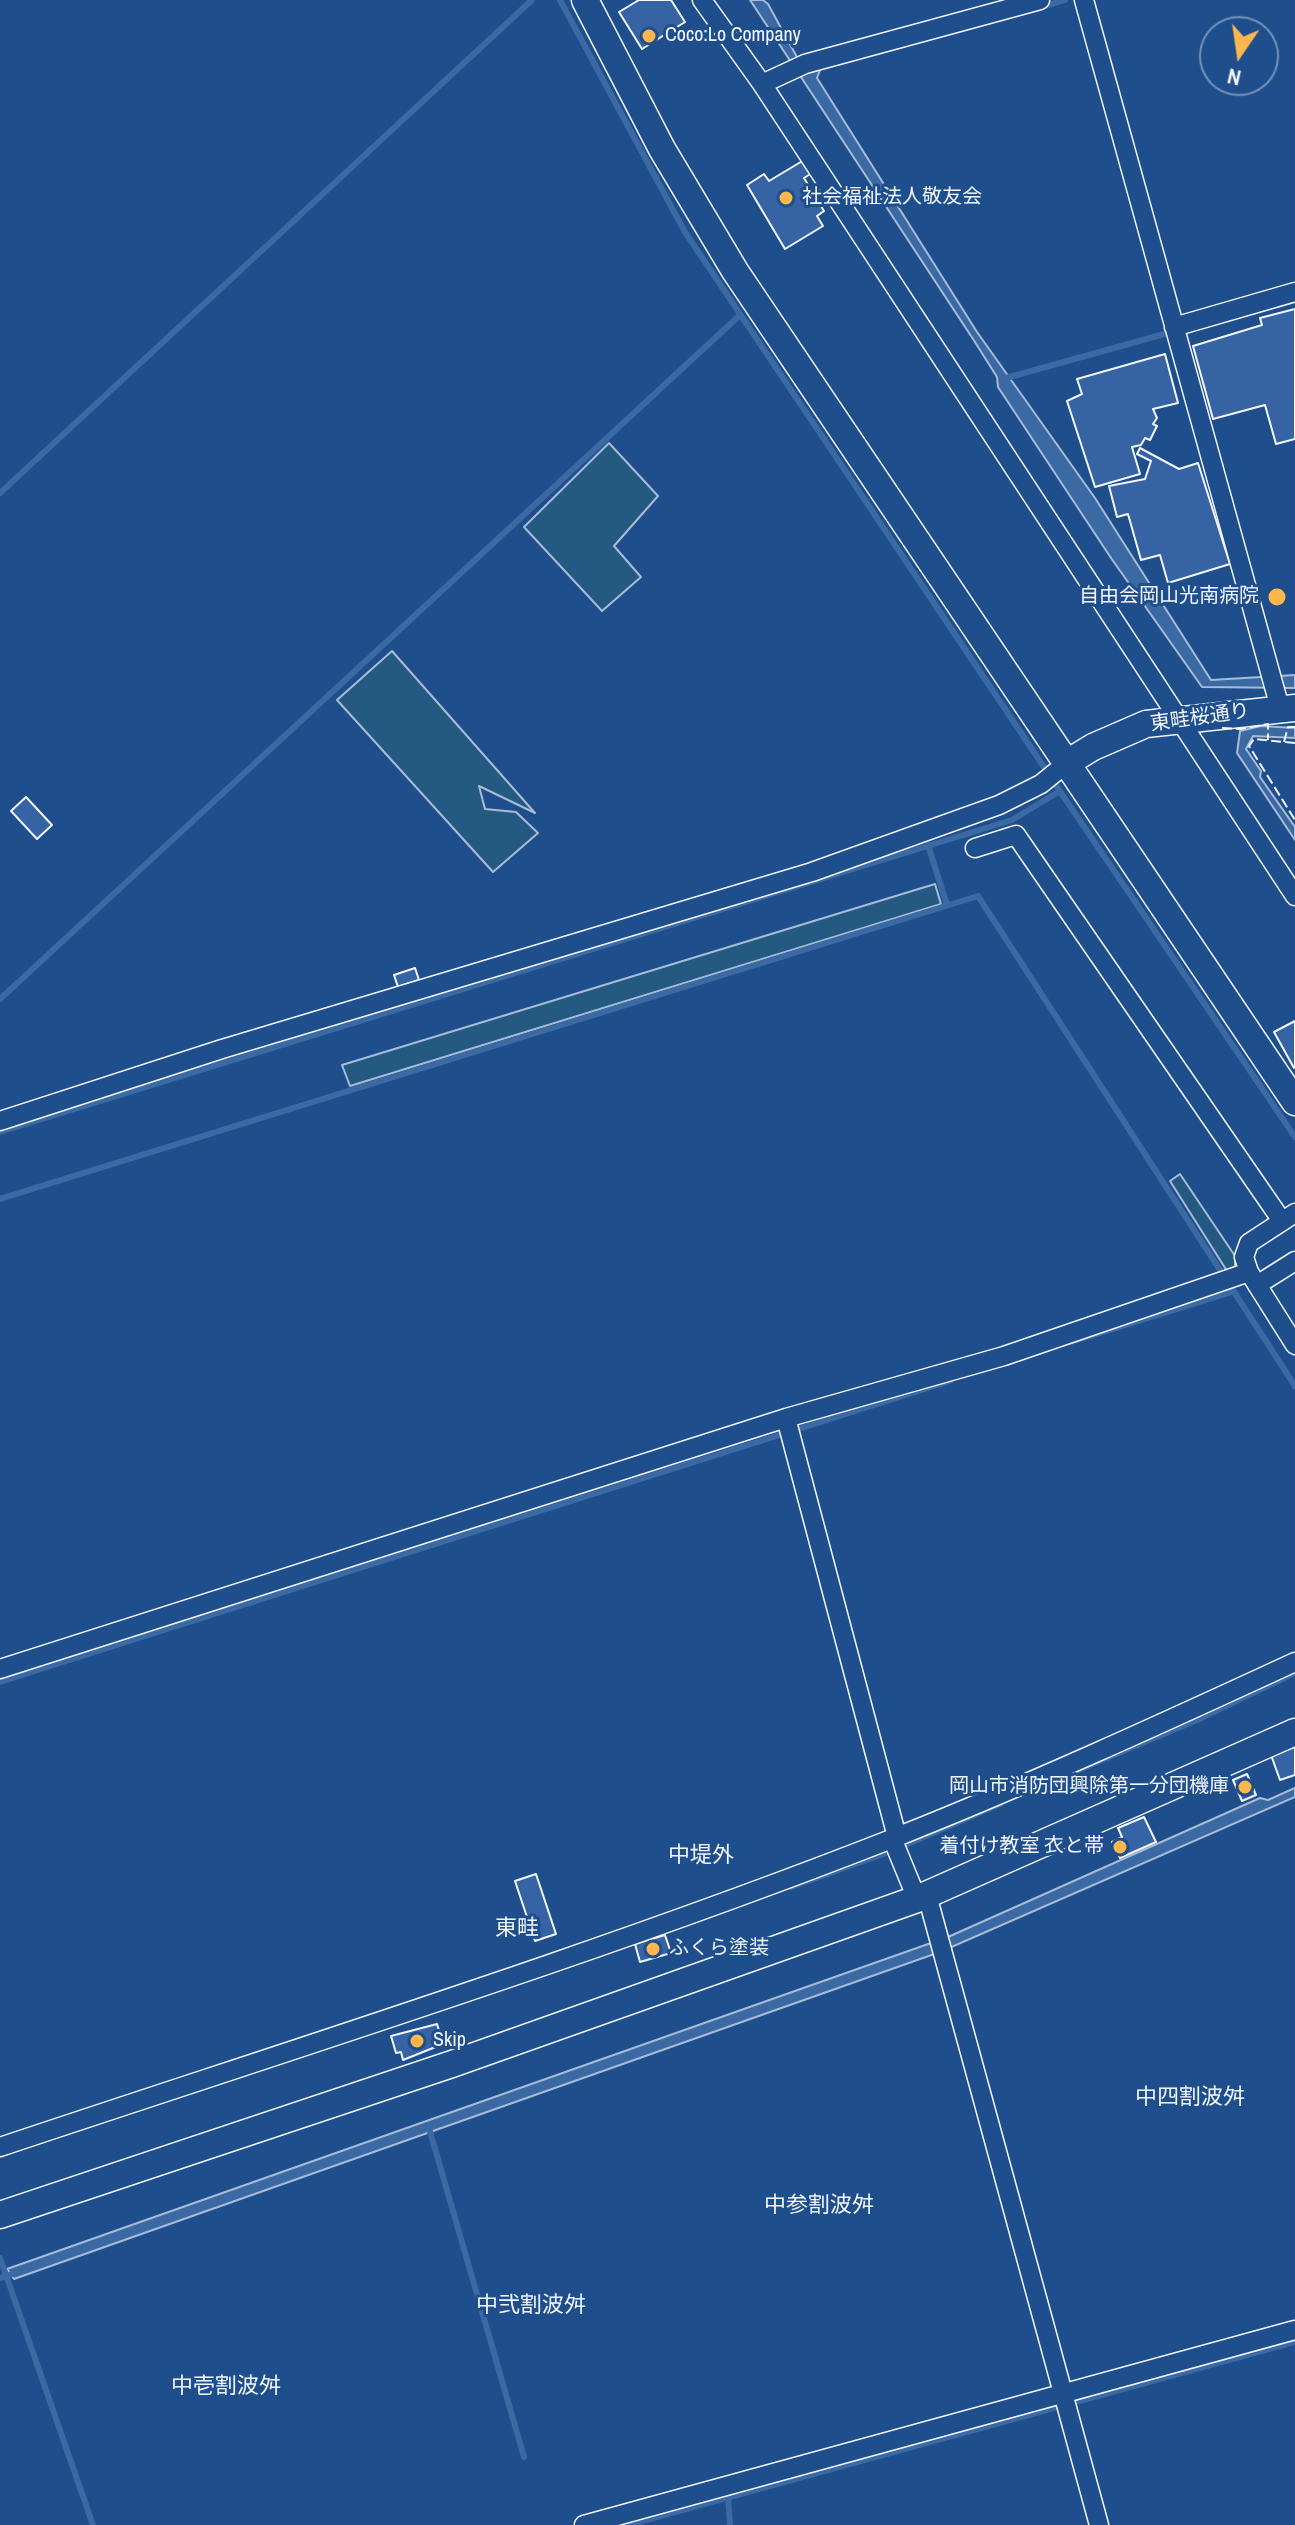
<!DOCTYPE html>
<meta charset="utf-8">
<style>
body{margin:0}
#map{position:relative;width:1295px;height:2525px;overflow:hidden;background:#1f4e8c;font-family:"Archivo Narrow",sans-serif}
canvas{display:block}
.north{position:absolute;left:1199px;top:16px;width:80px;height:80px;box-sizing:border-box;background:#1f4e8c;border:2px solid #7391ba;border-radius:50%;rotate:193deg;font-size:22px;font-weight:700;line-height:32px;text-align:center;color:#f2f6ff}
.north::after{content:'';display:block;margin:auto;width:28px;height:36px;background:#ffb74d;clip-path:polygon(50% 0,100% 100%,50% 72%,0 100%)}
</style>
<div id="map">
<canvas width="1295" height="2525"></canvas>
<div class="north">N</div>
</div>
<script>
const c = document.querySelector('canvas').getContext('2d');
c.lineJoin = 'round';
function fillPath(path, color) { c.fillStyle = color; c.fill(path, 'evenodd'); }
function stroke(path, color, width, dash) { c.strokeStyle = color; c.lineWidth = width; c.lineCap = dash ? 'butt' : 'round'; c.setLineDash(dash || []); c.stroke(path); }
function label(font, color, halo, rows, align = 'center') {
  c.font = font + ' "Archivo Narrow","Noto Sans JP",sans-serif'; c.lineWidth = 6; c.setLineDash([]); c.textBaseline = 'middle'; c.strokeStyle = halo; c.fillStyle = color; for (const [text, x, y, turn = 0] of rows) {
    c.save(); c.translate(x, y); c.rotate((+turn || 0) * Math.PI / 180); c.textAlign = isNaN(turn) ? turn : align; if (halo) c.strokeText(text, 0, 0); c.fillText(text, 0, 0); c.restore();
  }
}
const green = new Path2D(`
 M 609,443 L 658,496 L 614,546 L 641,577 L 602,611 L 524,527 Z
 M 392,651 L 535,813 L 479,786 L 485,809 L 516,812 L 538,833 L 493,872 L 337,700 Z
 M 935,884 L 941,904 L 350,1086 L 342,1065 Z
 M 1180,1174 L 1235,1256 L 1235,1268 L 1227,1271 L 1170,1181 Z`);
const water = new Path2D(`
 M 750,0 L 763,0 L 768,4 L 798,59 L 791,62 Z
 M 816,65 L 820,70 L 817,78 L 977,332 L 1095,498 L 1211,680 L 1295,675 L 1295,688 L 1202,687 L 1111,558 L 998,387 L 997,377 L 973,339 L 797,71 Z
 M 1261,726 L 1295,728 L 1295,738 L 1253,736 L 1246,749 L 1261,771 L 1260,777 L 1295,827 L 1295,840 L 1237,753 L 1240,731 Z
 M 1295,1788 L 1295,1797 L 940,1952 L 14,2279 L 7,2269 L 948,1937 L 1260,1798 L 1268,1800 Z`);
const stream = new Path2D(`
 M 560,0 L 685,232 L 1044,767
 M 1042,7 L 1065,0
 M 1006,378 L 1168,333
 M 0,493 L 532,0
 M 1055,784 L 1295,1137
 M 928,845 L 947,905
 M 0,999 L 740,315
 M 0,1132 L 1012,820 L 1060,791
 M 0,1199 L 978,896 L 1295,1386
 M 1071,1342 L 1232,1292
 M 0,1682 L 950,1381
 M 1069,1774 L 1197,1720 L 1295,1673
 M 791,1887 L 889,1852 L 1000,1804
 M 429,2128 L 524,2457
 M 0,2258 L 93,2525
 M 0,2278 L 16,2273
 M 728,2497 L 730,2525
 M 628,2525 L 1295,2342`);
const building = new Path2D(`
 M 639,0 L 671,0 L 685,22 L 642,49 L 619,12 Z
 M 804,160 L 812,173 L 804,178 L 824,211 L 817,216 L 823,226 L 785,249 L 747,185 L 764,174 L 769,181 Z
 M 1295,309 L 1295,439 L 1276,444 L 1265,405 L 1213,419 L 1193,346 L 1262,325 L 1260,318 Z
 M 1165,354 L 1178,403 L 1153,409 L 1157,418 L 1153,424 L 1157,426 L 1150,440 L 1145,438 L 1141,445 L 1132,447 L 1140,474 L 1095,487 L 1067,401 L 1082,394 L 1077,379 Z
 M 1140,448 L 1179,469 L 1198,463 L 1230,564 L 1168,583 L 1160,555 L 1141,560 L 1128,514 L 1117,517 L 1109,486 L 1145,479 L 1151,461 L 1137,454 Z
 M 26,797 L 52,825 L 37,839 L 11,811 Z
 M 415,968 L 419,980 L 398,987 L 394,975 Z
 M 1295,1021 L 1295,1067 L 1294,1068 L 1274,1032 Z
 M 1295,1747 L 1295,1775 L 1280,1780 L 1271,1755 Z
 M 1247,1774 L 1256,1795 L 1242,1801 L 1233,1780 Z
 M 1144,1817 L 1156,1842 L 1120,1858 L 1112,1842 L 1122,1837 L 1118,1828 Z
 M 536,1874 L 556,1934 L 535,1941 L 515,1881 Z
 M 665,1935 L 671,1953 L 640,1962 L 635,1944 Z
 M 437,2024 L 443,2044 L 403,2060 L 401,2052 L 396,2053 L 391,2036 Z`);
const street = new Path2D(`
 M 702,0 L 762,84 L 1295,896
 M 1084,0 L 1280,708
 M 762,84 L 805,64 L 1040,0
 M 1174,327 L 1295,292
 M 975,848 L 1016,835 L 1282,1221
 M 0,1121 L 222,1049 L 812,872 L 999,805 L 1041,784 L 1067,763
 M 1295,1213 L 1249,1243 L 1244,1257 L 1249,1272 L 1295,1345
 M 1257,1285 L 1295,1261
 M 786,1418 L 897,1837
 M 0,1669 L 786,1418 L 1004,1356 L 1249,1272
 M 892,1838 L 917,1899
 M 927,1895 L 1099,2525
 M 0,2147 C 299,2047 601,1953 894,1838 C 1030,1784 1163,1723 1295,1662
 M 584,2525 L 1295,2330`);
const secondary = new Path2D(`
 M 585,0 L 662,149 L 735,271 L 1295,1102
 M 1067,763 L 1093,747 L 1146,724 L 1295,708
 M 0,2215 L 452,2064 L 917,1899 L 1295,1732`);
const fence = new Path2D(`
 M 1222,728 L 1241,729 L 1268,724 L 1268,740
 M 1284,742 L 1288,727 L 1295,727
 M 1295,743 L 1254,739 L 1249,746 L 1295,820`);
const markers = [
 [649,36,8,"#ffb74d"],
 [786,198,8,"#ffb74d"],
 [1277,597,10,"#ffb74d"],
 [1245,1787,8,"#ffb74d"],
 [1120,1847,8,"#ffb74d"],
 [653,1949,8,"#ffb74d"],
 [417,2041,8,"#ffb74d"]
];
const poiNames = [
 ["Coco:Lo Company",665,36],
 ["社会福祉法人敬友会",802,198],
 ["自由会岡山光南病院",1259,597,"right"],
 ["岡山市消防団興除第一分団機庫",1229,1787,"right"],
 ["着付け教室 衣と帯",1104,1847,"right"],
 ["ふくら塗装",669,1949],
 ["Skip",433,2041]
];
const streetNames = [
 ["東畦桜通り",1200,718,-8]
];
const neighbourhoodNames = [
 ["中堤外",701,1856],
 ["東畦",517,1929],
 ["中四割波舛",1190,2098],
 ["中参割波舛",819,2206],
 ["中弐割波舛",531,2306],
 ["中壱割波舛",226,2387]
];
fillPath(green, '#245a82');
stroke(green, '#a8bbd7', 2);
fillPath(water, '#3b69a3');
stroke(water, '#a8bbd7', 2);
stroke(stream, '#3b69a3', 6);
fillPath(building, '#3563a3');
stroke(building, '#f2f6ff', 2);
stroke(street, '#f2f6ff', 21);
stroke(secondary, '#f2f6ff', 29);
stroke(street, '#1f4e8c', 18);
stroke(secondary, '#1f4e8c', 26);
stroke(fence, '#f2f6ff', 2, [10, 4]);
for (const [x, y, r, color] of markers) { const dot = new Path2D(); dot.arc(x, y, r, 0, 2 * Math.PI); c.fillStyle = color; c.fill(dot); stroke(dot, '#1f4e8c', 3); }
label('20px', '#f2f6ff', '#1f4e8c', poiNames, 'left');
label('20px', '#f2f6ff', '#1f4e8c', streetNames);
label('22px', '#f2f6ff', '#1f4e8c', neighbourhoodNames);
</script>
